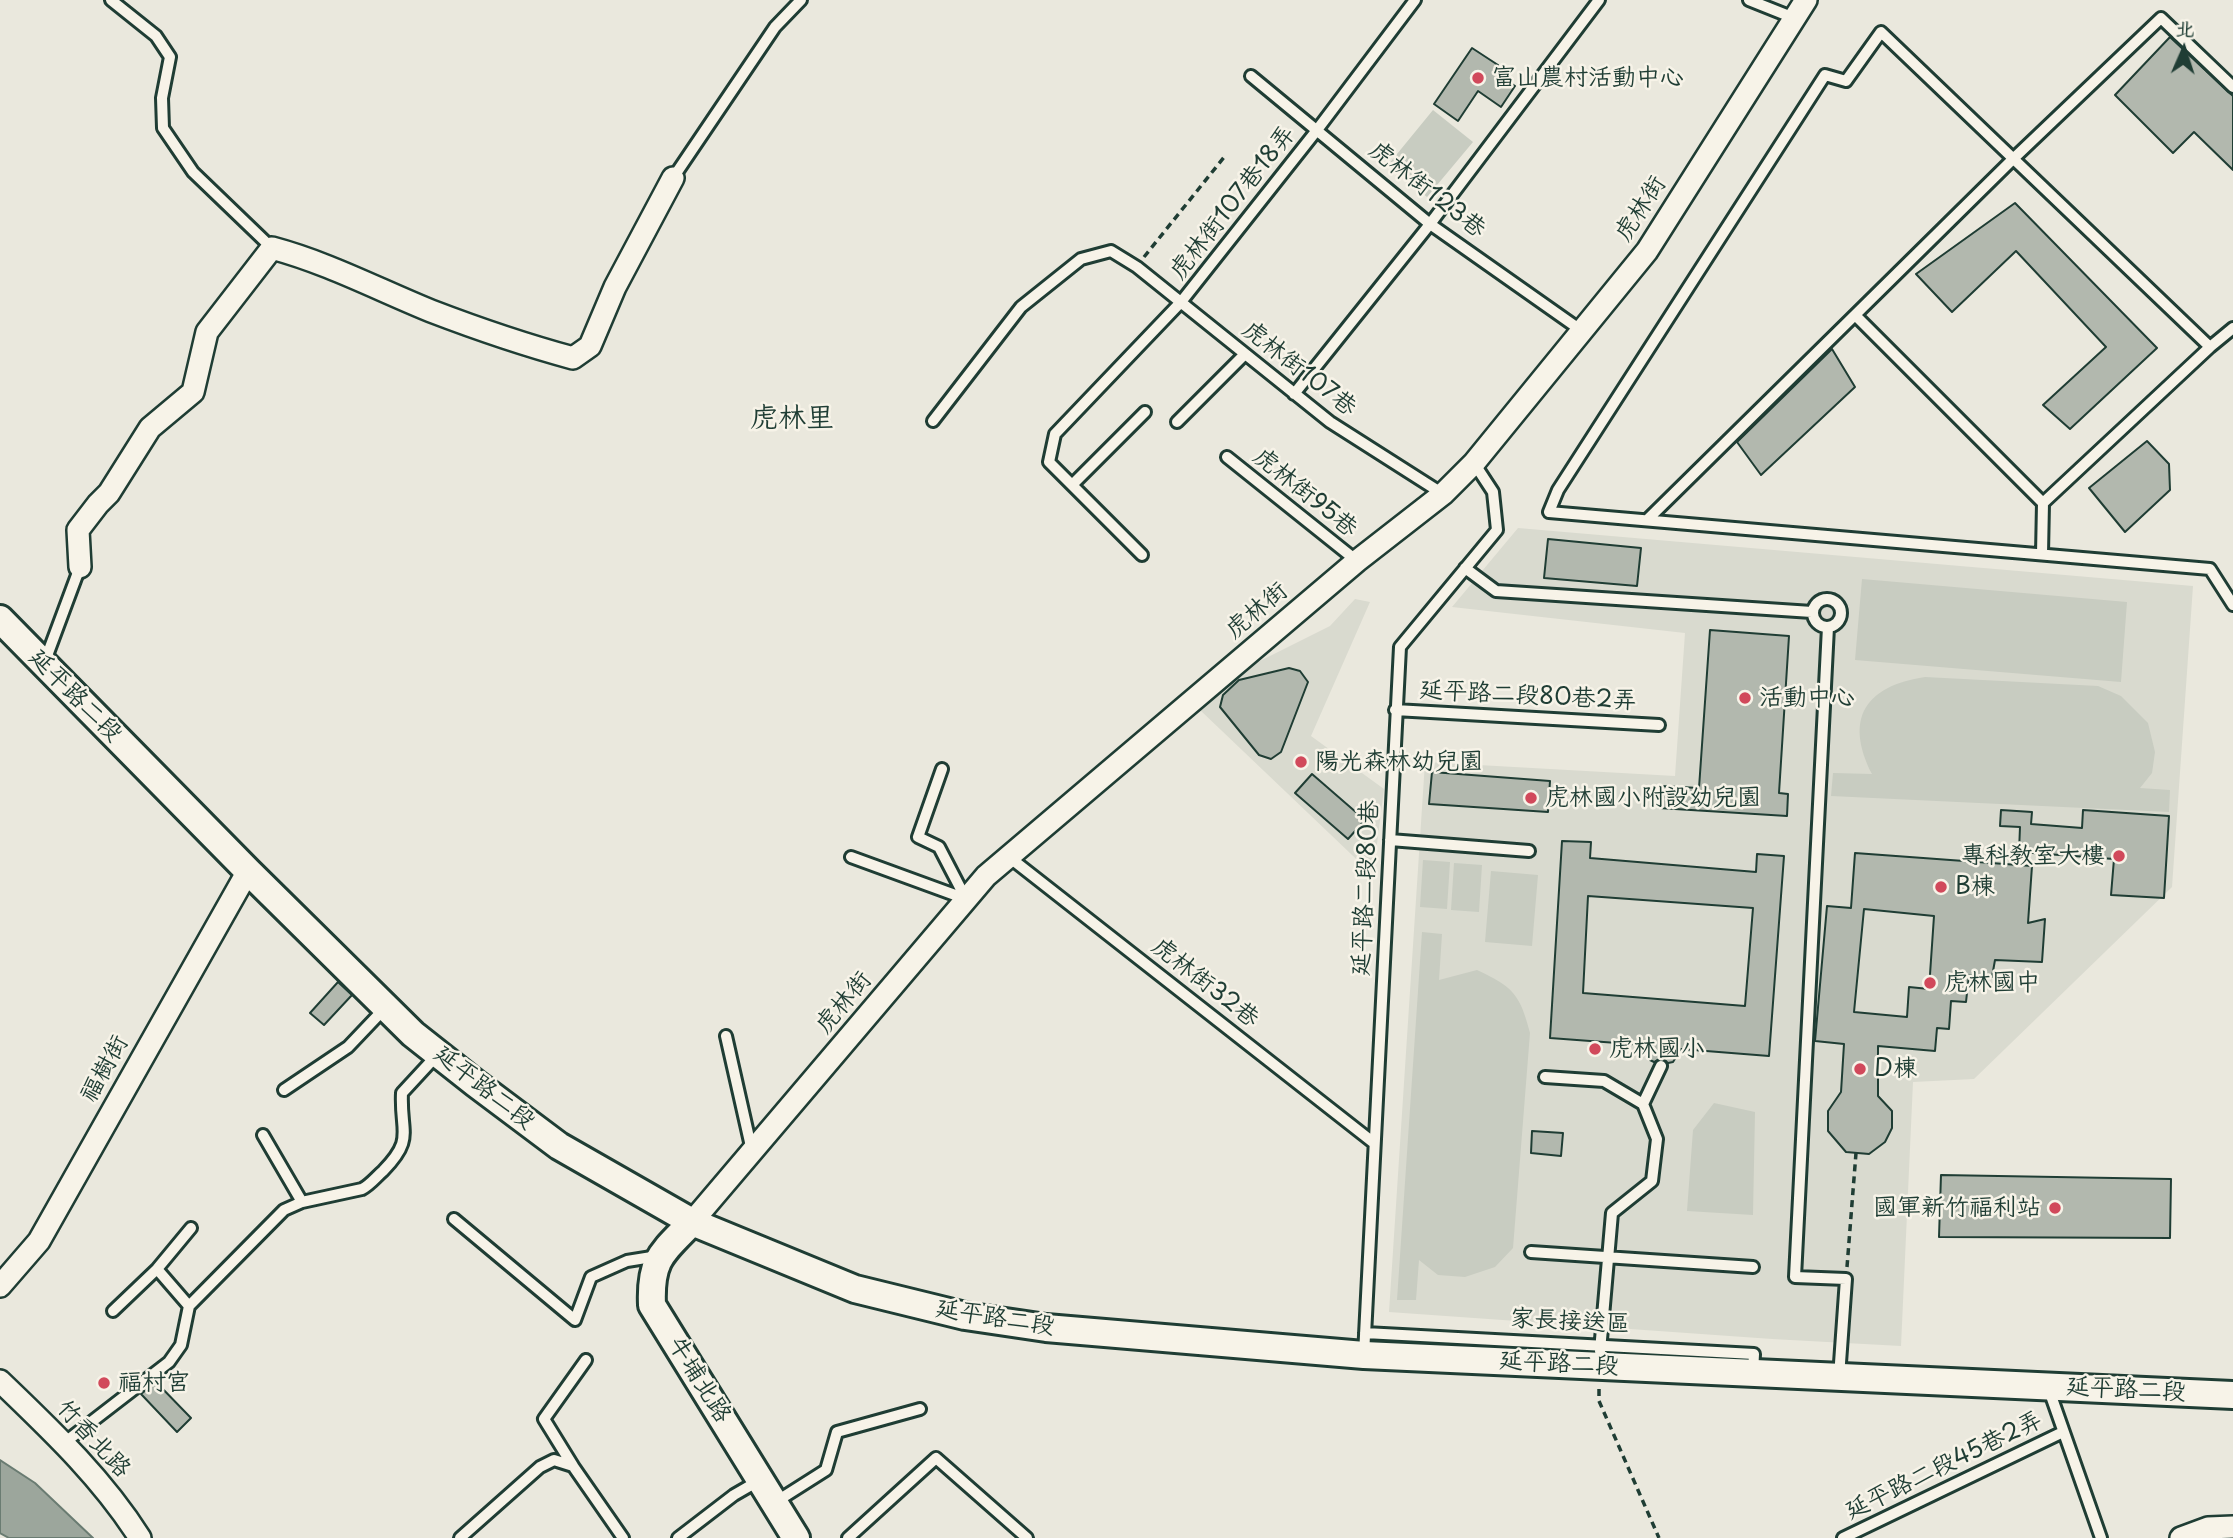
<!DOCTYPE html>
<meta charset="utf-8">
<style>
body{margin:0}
#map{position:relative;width:2233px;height:1538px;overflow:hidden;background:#eae8dd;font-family:"Playpen Sans","LXGW WenKai TC",sans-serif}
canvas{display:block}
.north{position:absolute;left:2149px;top:14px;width:70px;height:70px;-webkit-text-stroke:5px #f7f3e8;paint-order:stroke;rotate:3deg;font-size:19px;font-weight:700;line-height:28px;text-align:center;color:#1f3d34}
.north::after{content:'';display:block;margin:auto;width:24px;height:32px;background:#1f3d34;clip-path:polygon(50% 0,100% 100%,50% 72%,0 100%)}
</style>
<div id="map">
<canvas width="2233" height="1538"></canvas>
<div class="north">北</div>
</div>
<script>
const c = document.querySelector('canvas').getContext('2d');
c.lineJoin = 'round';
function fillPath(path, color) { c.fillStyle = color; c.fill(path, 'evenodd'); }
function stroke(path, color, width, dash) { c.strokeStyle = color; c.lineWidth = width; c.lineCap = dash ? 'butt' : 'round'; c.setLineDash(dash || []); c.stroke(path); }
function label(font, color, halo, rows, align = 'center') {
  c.font = font + ' "Playpen Sans","LXGW WenKai TC",sans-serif'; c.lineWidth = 5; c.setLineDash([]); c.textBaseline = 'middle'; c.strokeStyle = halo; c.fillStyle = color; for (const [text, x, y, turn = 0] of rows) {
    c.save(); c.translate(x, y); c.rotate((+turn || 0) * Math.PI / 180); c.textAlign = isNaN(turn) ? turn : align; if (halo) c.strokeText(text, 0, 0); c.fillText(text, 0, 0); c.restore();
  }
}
const built = new Path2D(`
 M 1518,528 L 2193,586 L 2172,887 L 1974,1079 L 1913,1082 L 1901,1346 L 1772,1339 L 1389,1312 L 1425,762 L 1675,776 L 1685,633 L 1452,607 Z
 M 1355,599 L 1370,602 L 1311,736 L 1384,789 L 1373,875 L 1200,710 L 1248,667 L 1330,626 Z`);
const green = new Path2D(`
 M 1433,110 L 1473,142 L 1427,197 L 1388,165 Z
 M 1862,579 L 2127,602 L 2121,682 L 1855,660 Z
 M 1925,677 L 2098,686 L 2121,696 L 2148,723 L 2155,752 L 2152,773 L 2140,788 L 2170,790 L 2169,812 L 1831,796 L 1833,773 L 1872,774 C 1844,719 1865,686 1925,677 Z
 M 1423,860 L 1450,862 L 1447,909 L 1420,907 Z
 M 1454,863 L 1482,865 L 1479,912 L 1451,910 Z
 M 1491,871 L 1538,875 L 1532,946 L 1485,942 Z
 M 1422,932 L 1442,934 L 1439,980 L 1477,970 C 1513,987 1520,994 1530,1033 L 1513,1248 L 1495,1267 L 1465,1277 L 1438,1275 L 1419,1260 L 1416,1300 L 1397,1300 Z
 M 1714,1103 L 1755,1112 L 1753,1215 L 1687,1211 L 1693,1130 Z`);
const water = new Path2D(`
 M 0,1460 L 35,1483 L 93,1538 L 9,1538 L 0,1533 Z`);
const building = new Path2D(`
 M 2170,37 L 2233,96 L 2233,170 L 2194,132 L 2173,153 L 2115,95 Z
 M 1472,48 L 1498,65 L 1493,71 L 1515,86 L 1501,107 L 1478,91 L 1458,121 L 1434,104 Z
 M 2015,203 L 2157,348 L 2070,429 L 2043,405 L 2106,347 L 2016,251 L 1952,312 L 1916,274 Z
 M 1832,349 L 1855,387 L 1761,475 L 1737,442 Z
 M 2147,441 L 2169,464 L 2170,490 L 2125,532 L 2089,488 Z
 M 1548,539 L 1641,548 L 1637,586 L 1544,578 Z
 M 1710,630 L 1789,636 L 1779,793 L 1788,794 L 1787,816 L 1659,808 L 1661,786 L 1699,788 Z
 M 1289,668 L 1300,671 L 1308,682 L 1281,752 L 1271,759 L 1259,755 L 1220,707 L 1223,695 L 1239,680 Z
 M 1432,772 L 1550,781 L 1548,812 L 1429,804 Z
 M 1312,774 L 1365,820 L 1348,839 L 1295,793 Z
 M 2001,810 L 2032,812 L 2031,824 L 2082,828 L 2083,810 L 2169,816 L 2164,898 L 2111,895 L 2114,859 L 2019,852 L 2020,827 L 2000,826 Z
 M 1562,841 L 1591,842 L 1590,858 L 1756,872 L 1757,854 L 1784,856 L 1769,1056 L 1681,1049 L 1673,1062 L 1668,1063 L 1661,1058 L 1654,1062 L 1650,1060 L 1644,1045 L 1550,1038 ZM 1588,896 L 1753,908 L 1745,1006 L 1583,993 Z
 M 1855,853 L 2032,866 L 2028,923 L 2045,919 L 2042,962 L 1995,960 L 1992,977 L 1969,975 L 1966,1002 L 1951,1001 L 1949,1029 L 1937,1028 L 1935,1051 L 1878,1046 L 1878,1096 L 1892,1111 L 1892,1128 L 1885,1142 L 1869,1154 L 1846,1152 L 1828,1131 L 1828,1111 L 1841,1092 L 1844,1044 L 1815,1041 L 1827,906 L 1851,908 ZM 1864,909 L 1934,916 L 1929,989 L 1909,987 L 1907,1017 L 1854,1012 Z
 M 338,982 L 352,995 L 324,1025 L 310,1013 Z
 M 1532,1131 L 1563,1133 L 1561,1156 L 1531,1153 Z
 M 1941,1175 L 2171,1179 L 2170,1238 L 1939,1237 Z
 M 156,1382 L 191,1418 L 177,1432 L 141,1394 Z`);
const path = new Path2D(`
 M 1144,257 L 1225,156
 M 1847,1267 L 1856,1153
 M 1599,1389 L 1599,1401 L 1659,1538`);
const service = new Path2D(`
 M 111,0 L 156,36 L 170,57 L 162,98 L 163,128 L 193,172 L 272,248
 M 1749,0 L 1794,18
 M 1251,76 L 1430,224 L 1582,331
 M 673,178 L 775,27 L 801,0
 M 1855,315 L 2013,159 L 2161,18 L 2233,87
 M 2210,347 L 2233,328
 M 1294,394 L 1430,224 L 1599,0
 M 933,421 L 1021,307 L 1081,259 L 1111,251 L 1137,267 L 1330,422 L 1443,494
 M 1177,422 L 1245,354
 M 1227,457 L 1357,561
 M 1073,484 L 1145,412
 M 1647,520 L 1855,315 L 2043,503
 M 2042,554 L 2043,503 L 2210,347 L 1881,32 L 1846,81 L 1825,75 L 1558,490 L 1549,512 L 2210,569 L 2233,605
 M 1142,555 L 1049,462 L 1055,434 L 1181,302 L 1317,130 L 1415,0
 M 1465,568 L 1496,591 L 1812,612
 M1813 613a14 14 0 1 1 28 0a14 14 0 1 1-28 0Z
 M 1828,627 L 1795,1277 L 1846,1279 L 1839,1377
 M 45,661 L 80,567
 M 1395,710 L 1659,725
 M 942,769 L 918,837 L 939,847 L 966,899
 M 1390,840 L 1529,851
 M 851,857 L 966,899
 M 1009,857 L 1374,1143
 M 726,1036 L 752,1151
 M 1545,1077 L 1604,1081 L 1643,1104
 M 284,1090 L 348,1047 L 386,1007
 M 263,1135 L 302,1202
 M 454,1219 L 575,1320 L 591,1277 L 627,1261 L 658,1256
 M 1531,1252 L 1753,1267
 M 157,1269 L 189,1306
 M 113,1311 L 157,1269 L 191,1228
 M 1365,1333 L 1754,1354 L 1753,1373
 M 1600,1351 L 1612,1213 L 1652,1181 L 1657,1139 L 1643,1104 L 1661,1066
 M 1364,1355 L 1400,647 L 1497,530 L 1493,492 L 1474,463
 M 2048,1387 L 2101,1538
 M 64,1443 L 169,1362 L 181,1345 L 189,1306 L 284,1210 L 302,1202 L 362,1189 C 370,1185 376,1177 383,1171 C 415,1138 400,1133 402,1093 L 438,1054
 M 573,1466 L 544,1419 L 586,1360
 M 774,1503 L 826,1470 L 837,1432 L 920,1409
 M 460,1538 L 540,1467 L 554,1460 L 573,1466 L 623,1538
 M 678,1538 L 734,1495 L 760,1480
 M 848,1538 L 936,1458 L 1027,1538
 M 1843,1538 L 2063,1432`);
const minor = new Path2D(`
 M 80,567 L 78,530 L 98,504 L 109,493 L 150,428 L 193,392 L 207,332 L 272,248 C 328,263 377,289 431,311 C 478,329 525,345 573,358 L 590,346 L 615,287 L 673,178
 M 692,1222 L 986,876 L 1357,561 L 1443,494 L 1474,463 L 1647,251 L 1806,0
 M 0,1286 L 39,1241 L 248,871
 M 0,1381 C 51,1430 102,1478 140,1538
 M 2181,1538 L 2208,1528 L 2233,1527`);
const tertiary = new Path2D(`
 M 0,619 L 248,871 L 413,1034 L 475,1083 L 559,1146 L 692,1222 L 855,1289 L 965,1316 L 1046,1328 L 1364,1355 L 2233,1395
 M 692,1222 C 662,1253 650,1259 652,1305 L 796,1538`);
const markers = [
 [1478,78,7,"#d1495b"],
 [1745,698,7,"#d1495b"],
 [1301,762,7,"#d1495b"],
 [1531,798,7,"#d1495b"],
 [2119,856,7,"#d1495b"],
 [1941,887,7,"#d1495b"],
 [1930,983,7,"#d1495b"],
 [1595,1049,7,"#d1495b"],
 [1860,1069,7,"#d1495b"],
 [2055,1208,7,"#d1495b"],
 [104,1383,7,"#d1495b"]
];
const poiNames = [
 ["富山農村活動中心",1492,78],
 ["活動中心",1759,698],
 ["陽光森林幼兒園",1315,762],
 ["虎林國小附設幼兒園",1545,798],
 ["專科教室大樓",2105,856,"right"],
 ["B棟",1955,887],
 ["虎林國中",1944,983],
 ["虎林國小",1609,1049],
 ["D棟",1874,1069],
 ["國軍新竹福利站",2041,1208,"right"],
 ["福村宮",118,1383]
];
const streetNames = [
 ["虎林街123巷",1427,190,38],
 ["虎林街107巷18弄",1233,203,-52],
 ["虎林街",1641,209,-57],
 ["虎林街107巷",1299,369,38],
 ["虎林街95巷",1305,493,39],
 ["虎林街",1257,611,-40],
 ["延平路二段",75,696,45],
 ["延平路二段80巷2弄",1528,696,3],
 ["延平路二段80巷",1366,888,-87],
 ["虎林街32巷",1205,983,38],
 ["虎林街",844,1003,-50],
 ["福樹街",105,1069,-61],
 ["延平路二段",484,1088,38],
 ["延平路二段",995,1318,9],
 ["家長接送區",1570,1322,3],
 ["延平路二段",1559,1364,3],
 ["牛埔北路",699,1380,58],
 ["延平路二段",2126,1390,3],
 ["竹香北路",93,1439,47],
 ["延平路二段45巷2弄",1944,1466,-26]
];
const quarterNames = [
 ["虎林里",792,419]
];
fillPath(built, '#d9dacf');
fillPath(green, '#c8ccc1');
fillPath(water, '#9ca69c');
stroke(water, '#6a7c72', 2);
fillPath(building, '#b2b8ae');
stroke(building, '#1f3d34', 2);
stroke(service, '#1f3d34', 16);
stroke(minor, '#1f3d34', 26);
stroke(tertiary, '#1f3d34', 32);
stroke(path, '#1f3d34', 3.5, [7, 5]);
stroke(service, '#f7f3e8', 10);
stroke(minor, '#f7f3e8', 21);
stroke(tertiary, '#f7f3e8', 26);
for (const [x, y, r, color] of markers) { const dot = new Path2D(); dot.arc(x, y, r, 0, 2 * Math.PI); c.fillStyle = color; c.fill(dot); stroke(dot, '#f7f3e8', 2.5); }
label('24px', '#1f3d34', '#f7f3e8', poiNames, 'left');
label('24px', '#1f3d34', '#f7f3e8', streetNames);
label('28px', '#1f3d34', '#f7f3e8', quarterNames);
</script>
